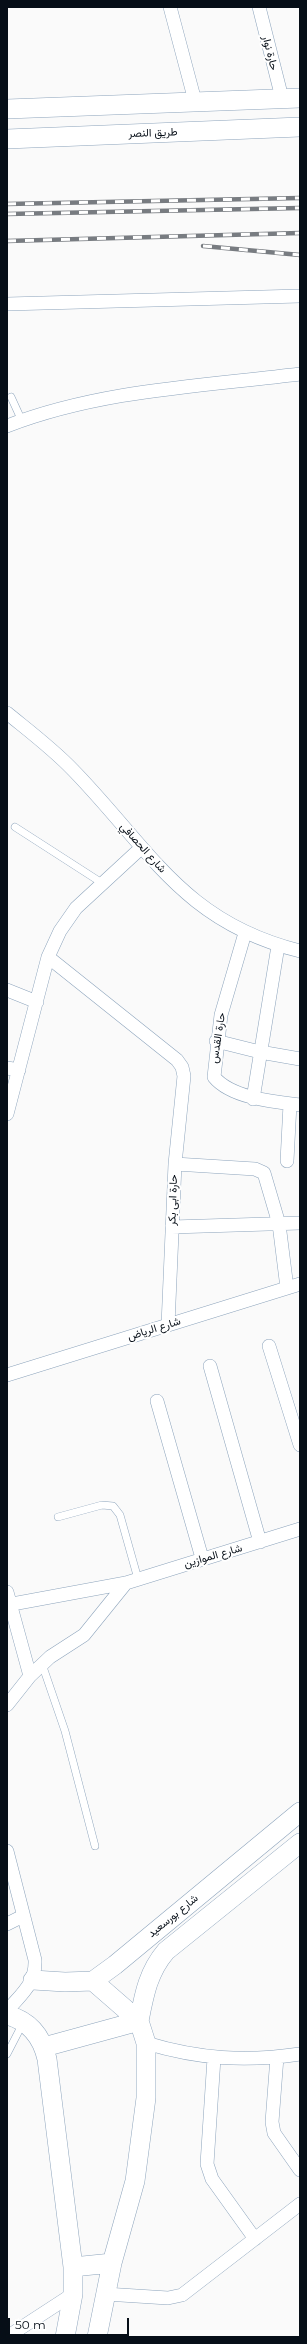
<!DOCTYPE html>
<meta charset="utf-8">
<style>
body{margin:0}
#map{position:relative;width:307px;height:2344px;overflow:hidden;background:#fafafa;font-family:Montserrat,sans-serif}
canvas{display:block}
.frame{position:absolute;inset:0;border:8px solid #060e17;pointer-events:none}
.scale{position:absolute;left:8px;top:2318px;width:121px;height:18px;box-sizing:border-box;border:2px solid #060e17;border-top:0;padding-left:5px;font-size:12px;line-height:14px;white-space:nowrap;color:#060e17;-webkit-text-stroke:3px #fff;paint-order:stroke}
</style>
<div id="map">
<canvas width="307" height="2344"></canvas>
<div class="frame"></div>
<div class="scale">50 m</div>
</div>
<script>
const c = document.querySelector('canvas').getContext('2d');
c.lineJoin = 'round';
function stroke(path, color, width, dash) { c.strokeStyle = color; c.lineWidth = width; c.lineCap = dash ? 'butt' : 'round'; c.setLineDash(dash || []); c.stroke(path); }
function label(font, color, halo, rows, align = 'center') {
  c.font = font + ' Montserrat,Vazirmatn,sans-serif'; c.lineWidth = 4; c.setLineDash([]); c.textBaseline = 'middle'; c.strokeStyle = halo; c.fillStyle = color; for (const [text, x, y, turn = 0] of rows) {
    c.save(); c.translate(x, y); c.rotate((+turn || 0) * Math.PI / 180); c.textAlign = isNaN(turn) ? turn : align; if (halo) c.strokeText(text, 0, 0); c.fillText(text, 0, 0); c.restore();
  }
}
const service = new Path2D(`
 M 11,397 L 22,421
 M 15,827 L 102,883
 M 58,1517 L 102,1505 L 113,1506 L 120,1515 L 138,1579
 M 42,1664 L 65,1731 L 95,1846
 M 7,2054 L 23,2023`);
const minor = new Path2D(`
 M 170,7 L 195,101
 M 259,7 L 282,98
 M 7,304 L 300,296
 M 7,426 C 100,390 202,386 300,374
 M 7,713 C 29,731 53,749 73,770 C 150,849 183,922 300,951
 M 245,933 L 221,1015 L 214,1077 C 231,1098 275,1102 300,1105
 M 48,957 L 177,1060 L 182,1067 L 184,1076 L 175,1164 L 168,1325
 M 7,990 L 37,1002
 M 216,1041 L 260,1052 L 300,1059
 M 7,1068 L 19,1070
 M 253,1099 L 278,946
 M 7,1114 L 48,957 L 60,931 L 76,908 L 141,848
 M 287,1161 L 290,1104
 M 175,1164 L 255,1169 L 264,1173 L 279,1224 L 287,1288
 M 172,1227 L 300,1223
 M 269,1346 L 300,1445
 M 210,1366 L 260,1542
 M 7,1375 L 300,1284
 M 157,1401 L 202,1558
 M 7,1592 L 30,1676
 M 7,1605 L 126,1583 L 300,1529
 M 7,1705 L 30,1676 L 50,1657 L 84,1635 L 126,1583
 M 7,1851 L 35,1960 C 36,1984 21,1994 7,2011
 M 7,1924 L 23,1916
 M 146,2043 C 199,2059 245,2062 300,2054
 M 277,2057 L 272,2122 L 274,2133 L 300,2170
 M 214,2058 L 207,2164 L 212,2179 L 255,2239
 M 105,2294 L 168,2298 L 182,2295 L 300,2204
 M 7,2337 L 73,2294`);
const secondary = new Path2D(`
 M 7,109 L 300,98
 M 7,139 L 300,127
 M 33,1980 L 65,1982 L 93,1981 L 115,1965 L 300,1812
 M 93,1981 L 139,2021 L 146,2043 L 146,2098 L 135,2181 L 112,2263 L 97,2337
 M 7,2015 C 30,2021 42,2037 47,2059 L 73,2267 L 73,2294 L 65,2337
 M 139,2021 C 144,1995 148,1972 166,1951 L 300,1843
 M 44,2047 L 139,2021
 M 73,2267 L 112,2263`);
const rail = new Path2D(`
 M 7,204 L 300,198
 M 7,214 L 300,208
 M 7,241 L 300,233
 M 203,246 L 300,255`);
const streetNames = [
 ["حارة نوار",270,53,76],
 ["طريق النصر",153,133,-2],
 ["شارع الحصافي",143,848,48],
 ["حارة القدس",218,1038,-81],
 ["حارة ابى بكر",173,1200,-88],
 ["شارع الرياض",154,1329,-17],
 ["شارع الموازين",213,1556,-16],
 ["شارع بورسعيد",173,1916,-39]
];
stroke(service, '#8da4bc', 8);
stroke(minor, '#8da4bc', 14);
stroke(secondary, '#8da4bc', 20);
stroke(service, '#fff', 7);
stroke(minor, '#fff', 13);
stroke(secondary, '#fff', 19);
stroke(rail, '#787c81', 4.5);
stroke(rail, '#fff', 3, [9]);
label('11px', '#060e17', '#fff', streetNames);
</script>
